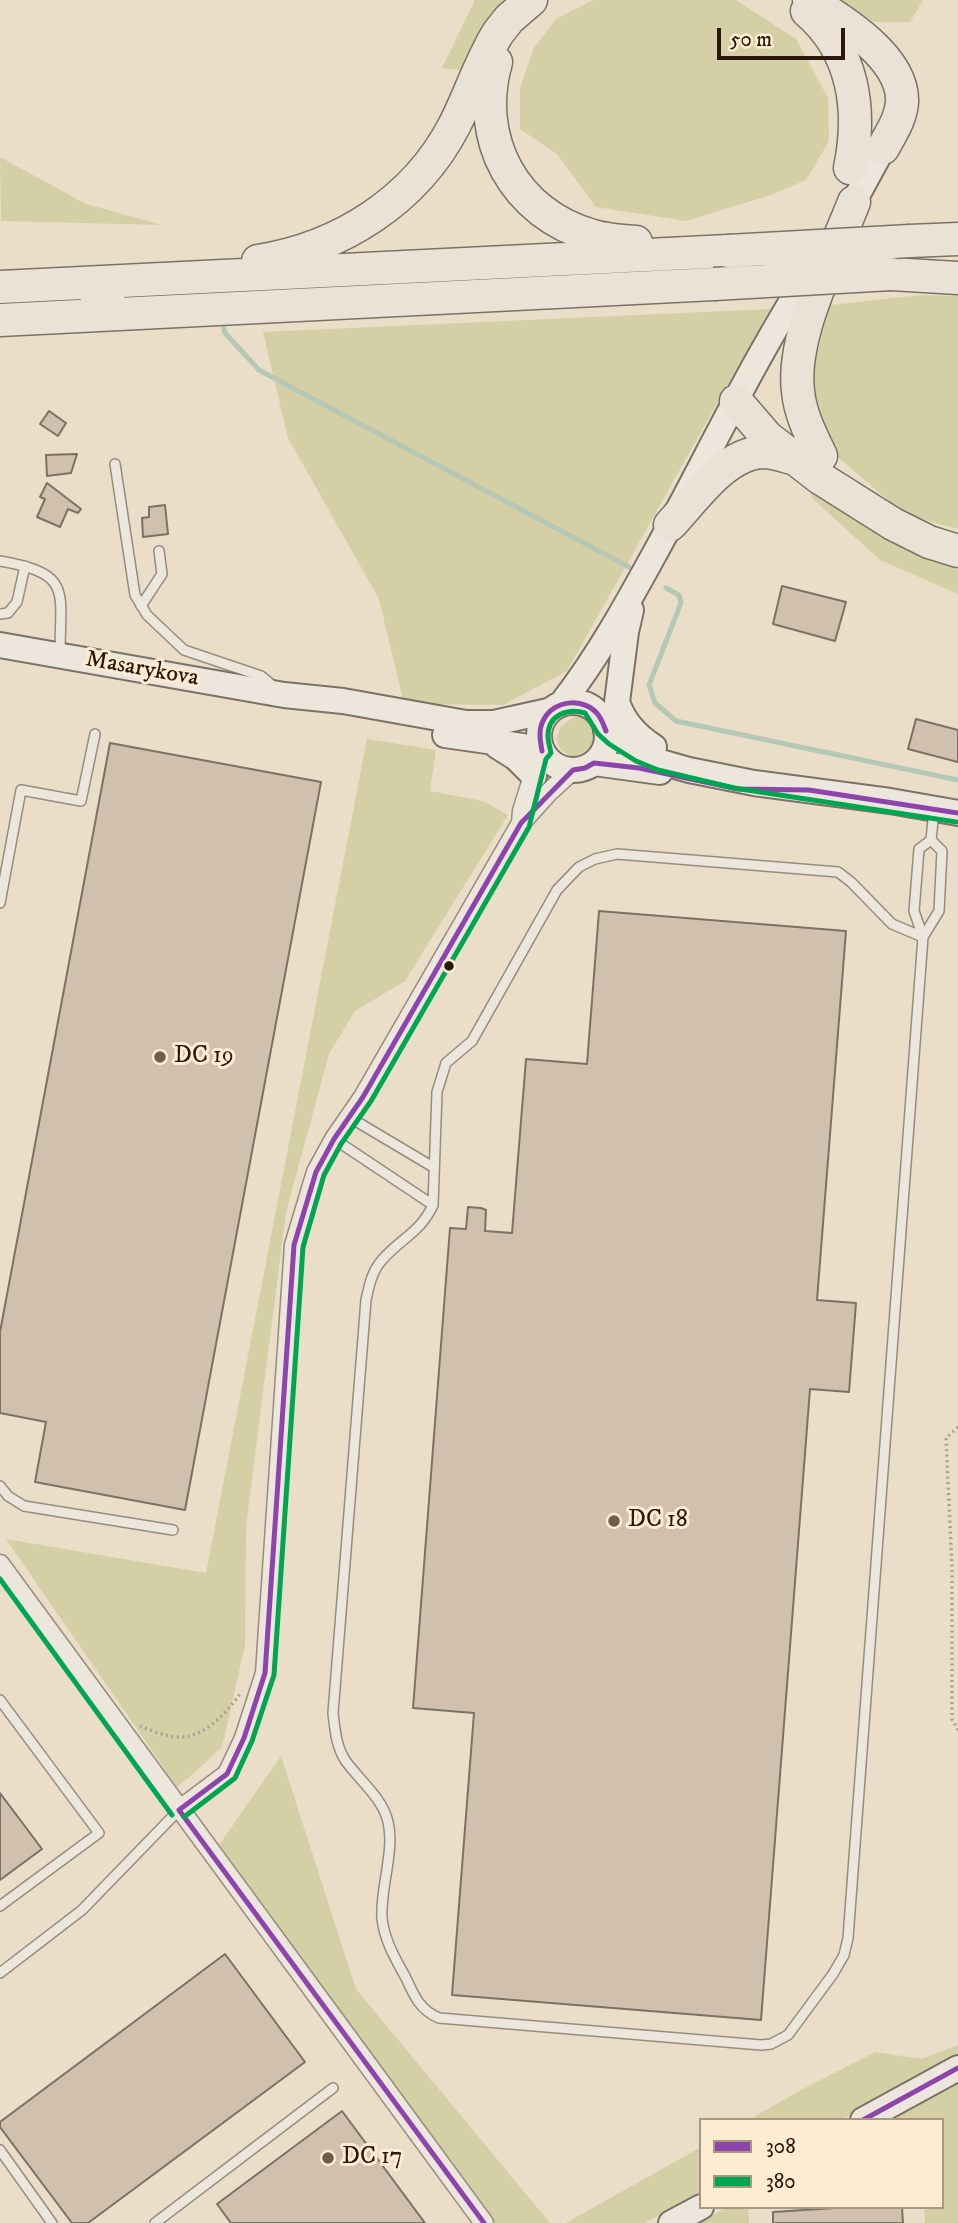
<!DOCTYPE html>
<style>
body{margin:0}
#map{position:relative;width:958px;height:2223px;overflow:hidden;background:#eadec8;font-family:"IM FELL DW Pica",serif}
canvas{display:block}
.legend{position:absolute;left:699px;top:2118px;width:245px;height:91px;box-sizing:border-box;background:#fbecd2;border:2px solid #a89782;margin:0;padding:9px 12px;list-style:none;font-size:21px;color:#2b170b}
.legend li{display:flex;align-items:center;gap:14px;height:35px}
.legend b{width:35px;border:2px solid #a89782}
.scale{position:absolute;left:717px;top:28px;width:128px;height:32px;box-sizing:border-box;border:4px solid #2b170b;border-top:0;padding-left:9px;font-size:21px;line-height:24px;white-space:nowrap;color:#2b170b;-webkit-text-stroke:5px #fbecd2;paint-order:stroke}
</style>
<div id="map">
<canvas width="958" height="2223"></canvas>
<ul class="legend">
<li><b style="height:9px;background:#8e44ad"></b>308</li>
<li><b style="height:9px;background:#00a651"></b>380</li>
</ul>
<div class="scale">50 m</div>
</div>
<script>
const c = document.querySelector('canvas').getContext('2d');
c.lineJoin = 'round';
function fillPath(path, color) { c.fillStyle = color; c.fill(path, 'evenodd'); }
function stroke(path, color, width, dash) { c.strokeStyle = color; c.lineWidth = width; c.lineCap = dash ? 'butt' : 'round'; c.setLineDash(dash || []); c.stroke(path); }
function label(font, color, halo, rows, align = 'center') {
  c.font = font + ' "IM FELL DW Pica",serif'; c.lineWidth = 6; c.setLineDash([]); c.textBaseline = 'middle'; c.strokeStyle = halo; c.fillStyle = color; for (const [text, x, y, turn = 0] of rows) {
    c.save(); c.translate(x, y); c.rotate((+turn || 0) * Math.PI / 180); c.textAlign = isNaN(turn) ? turn : align; if (halo) c.strokeText(text, 0, 0); c.fillText(text, 0, 0); c.restore();
  }
}
const green = new Path2D(`
 M 475,0 L 512,0 L 467,71 L 442,68 Z
 M 593,0 L 736,0 L 796,39 L 828,98 L 829,141 L 806,180 L 771,195 L 686,221 L 596,207 L 557,154 L 520,129 L 520,88 L 534,48 L 557,18 Z
 M 839,0 L 923,0 L 910,22 L 874,22 Z
 M 0,157 L 86,204 L 162,225 L 1,221 Z
 M 921,295 L 958,296 L 958,529 L 905,515 L 837,456 L 808,389 L 830,305 Z
 M 770,309 L 567,671 L 503,705 L 404,704 L 379,599 L 288,438 L 263,332 Z
 M 808,483 L 958,570 L 958,594 L 880,560 L 812,498 Z
 M 575,716 L 582,716 L 590,721 C 610,752 568,773 556,740 L 560,727 Z
 M 367,739 L 436,750 L 430,791 L 483,801 L 508,815 L 405,981 L 355,1011 L 329,1054 L 286,1212 L 246,1526 L 245,1645 L 222,1747 L 192,1775 L 177,1787 L 6,1539 L 206,1573 Z
 M 281,1756 L 356,1989 L 550,2223 L 495,2223 L 219,1845 Z
 M 958,2045 L 958,2059 L 841,2120 L 748,2120 L 805,2088 L 875,2052 L 922,2059 Z
 M 958,2082 L 958,2223 L 925,2223 L 924,2207 L 942,2207 L 942,2120 L 889,2120 Z
 M 701,2147 L 701,2193 L 645,2223 L 566,2223 Z
 M 727,2207 L 748,2207 L 749,2223 L 698,2223 Z`);
const stream = new Path2D(`
 M 222,319 L 225,333 L 259,370 L 629,567
 M 666,588 L 679,595 L 681,603 L 649,685 L 655,703 L 676,721 L 958,780`);
const building = new Path2D(`
 M 49,411 L 66,423 L 58,436 L 40,424 Z
 M 77,454 L 71,473 L 47,476 L 46,455 Z
 M 47,483 L 81,509 L 78,513 L 68,509 L 60,527 L 37,517 L 45,499 L 40,497 Z
 M 165,505 L 168,534 L 143,537 L 142,518 L 149,517 L 149,507 Z
 M 782,586 L 846,602 L 835,641 L 773,624 Z
 M 916,719 L 958,730 L 958,762 L 908,749 Z
 M 110,743 L 321,782 L 185,1510 L 35,1482 L 46,1422 L 0,1413 L 0,1332 Z
 M 599,911 L 846,931 L 817,1300 L 856,1303 L 849,1392 L 810,1389 L 761,2020 L 452,1995 L 474,1713 L 413,1708 L 450,1228 L 466,1229 L 468,1207 L 481,1208 L 486,1210 L 485,1231 L 512,1233 L 526,1059 L 587,1064 Z
 M 0,1793 L 42,1849 L 0,1880 Z
 M 225,1954 L 305,2062 L 88,2223 L 72,2223 L 0,2127 L 0,2122 Z
 M 342,2111 L 425,2223 L 231,2223 L 217,2204 Z
 M 851,2207 L 902,2207 L 903,2223 L 773,2223 L 773,2212 Z`);
const path = new Path2D(`
 M 958,1427 L 946,1438 L 952,1569 L 952,1719 L 958,1730
 M 140,1726 C 152,1730 165,1737 178,1737 C 203,1739 226,1713 240,1694`);
const lane = new Path2D(`
 M 85,301 L 120,296
 M 115,464 L 135,595 L 147,615 L 184,650 L 261,676 L 272,685
 M 0,561 C 73,574 60,590 60,654
 M 141,606 L 162,574 L 159,551
 M 0,614 L 8,613 L 17,602 L 25,566
 M 931,840 L 942,851 L 939,911 L 923,937 L 892,924 L 851,882 L 838,872 L 617,854 L 595,859 L 579,867 L 557,890 L 472,1041 L 446,1063 L 437,1092 L 433,1205 C 421,1232 400,1239 382,1260 C 372,1271 369,1286 366,1300 L 333,1713 C 335,1729 336,1746 345,1760 C 358,1779 383,1798 388,1822 C 395,1851 380,1888 382,1918 C 384,1940 396,1960 406,1978 C 414,1996 420,2010 439,2018 L 761,2045 L 771,2044 L 788,2035 L 833,1974 L 844,1955 L 848,1938 L 923,937 L 914,911 L 919,849 L 931,840 L 934,810
 M 0,903 L 21,790 L 81,801 L 95,734
 M 349,1117 L 433,1167
 M 334,1139 L 433,1205
 M 0,1486 L 8,1496 L 24,1506 L 173,1530
 M 0,1700 L 99,1833 L 0,1906
 M 0,1973 L 82,1910 L 179,1810
 M 0,2150 L 52,2223
 M 155,2223 L 333,2088`);
const street = new Path2D(`
 M 521,823 L 522,811 L 536,766
 M 0,1564 L 484,2223
 M 179,1810 L 227,1774 L 244,1738 L 265,1673 L 294,1245 L 316,1172 L 334,1139 L 363,1097 L 521,823 L 549,792 L 573,770`);
const secondary = new Path2D(`
 M 846,216 L 883,148
 M 631,610 L 626,632 L 617,702 C 624,722 636,735 654,747
 M 0,645 L 284,695 L 343,701 L 466,723 L 494,723 L 548,711
 M539 736a34 34 0 1 1 68 0a34 34 0 1 1-68 0Z
 M 562,703 C 598,657 627,604 655,553 C 707,458 754,358 813,267
 M 606,731 L 650,759 L 689,770 L 754,783 L 890,801 L 958,813
 M 445,735 L 522,746 L 538,753
 M 497,746 L 516,758 L 534,776
 M 594,763 L 660,772
 M 863,2120 L 958,2068
 M 671,2223 L 701,2207`);
const highway = new Path2D(`
 M 809,0 C 842,20 904,58 902,102 C 901,119 891,133 883,148
 M 807,11 C 854,51 862,110 850,168
 M 496,62 C 474,139 514,214 593,236 C 606,240 621,241 636,242
 M 910,241 L 958,239
 M 258,261 C 340,248 415,201 454,126 C 470,95 480,62 498,33 L 509,19 L 531,0
 M 891,274 L 958,278
 M 0,287 L 728,251
 M 0,320 L 714,284
 M 736,401 L 767,437 L 820,478 L 893,524 L 929,542 L 958,551
 M 821,456 C 811,435 800,414 798,391 C 791,335 834,254 854,202
 M 670,525 C 694,500 725,453 763,452 C 774,452 784,456 795,459`);
const highwayBridge = new Path2D(`
 M 728,251 L 910,241
 M 714,284 L 891,274`);
const bus1 = new Path2D(`
 M 542,751 C 540,740 538,729 544,719 C 555,699 586,697 599,716 C 602,720 604,726 606,731
 M 179,1810 L 227,1774 L 244,1738 L 265,1673 L 294,1245 L 316,1172 L 334,1139 L 363,1097 L 521,823 L 573,770 L 585,768 L 594,763 L 639,768 L 738,789 L 809,790 L 958,813
 M 179,1810 L 484,2223
 M 863,2120 L 958,2068`);
const bus2 = new Path2D(`
 M 0,1579 L 172,1815
 M 184,1817 L 235,1778 L 252,1741 L 274,1675 L 303,1247 L 324,1175 L 341,1144 L 371,1101 L 529,827 L 546,759 L 551,753 C 550,747 548,742 548,736 C 548,715 567,708 585,713 L 598,734 L 609,744 L 636,761 L 658,770 L 734,788 L 956,822`);
const markers = [
 [449,966,6,"#2b170b"],
 [160,1057,7,"#6e5d4d"],
 [614,1521,7,"#6e5d4d"],
 [328,2158,7,"#6e5d4d"]
];
const streetNames = [
 ["Masarykova",142,670,10]
];
const poiNames = [
 ["DC 19",174,1057],
 ["DC 18",628,1521],
 ["DC 17",342,2158]
];
fillPath(green, '#d5cfa6');
stroke(stream, '#b5c8b5', 5);
fillPath(building, '#d1c0ad');
stroke(building, '#7b7266', 2);
stroke(lane, '#968d7f', 12);
stroke(street, '#968d7f', 21);
stroke(secondary, '#7b7266', 28);
stroke(highway, '#7b7266', 35);
stroke(path, '#a8a197', 3.5, [2, 3.5]);
stroke(lane, '#ede6dc', 9);
stroke(street, '#ede6dc', 18);
stroke(secondary, '#ede6dc', 24);
stroke(highway, '#eae2d6', 32);
stroke(highwayBridge, '#7b7266', 35, []);
stroke(highwayBridge, '#eae2d6', 32);
stroke(bus1, '#8e44ad', 5);
stroke(bus2, '#00a651', 5);
for (const [x, y, r, color] of markers) { const dot = new Path2D(); dot.arc(x, y, r, 0, 2 * Math.PI); c.fillStyle = color; c.fill(dot); stroke(dot, '#fbecd2', 2.5); }
label('24px', '#2b170b', '#fbecd2', streetNames);
label('24px', '#2b170b', '#fbecd2', poiNames, 'left');
</script>
